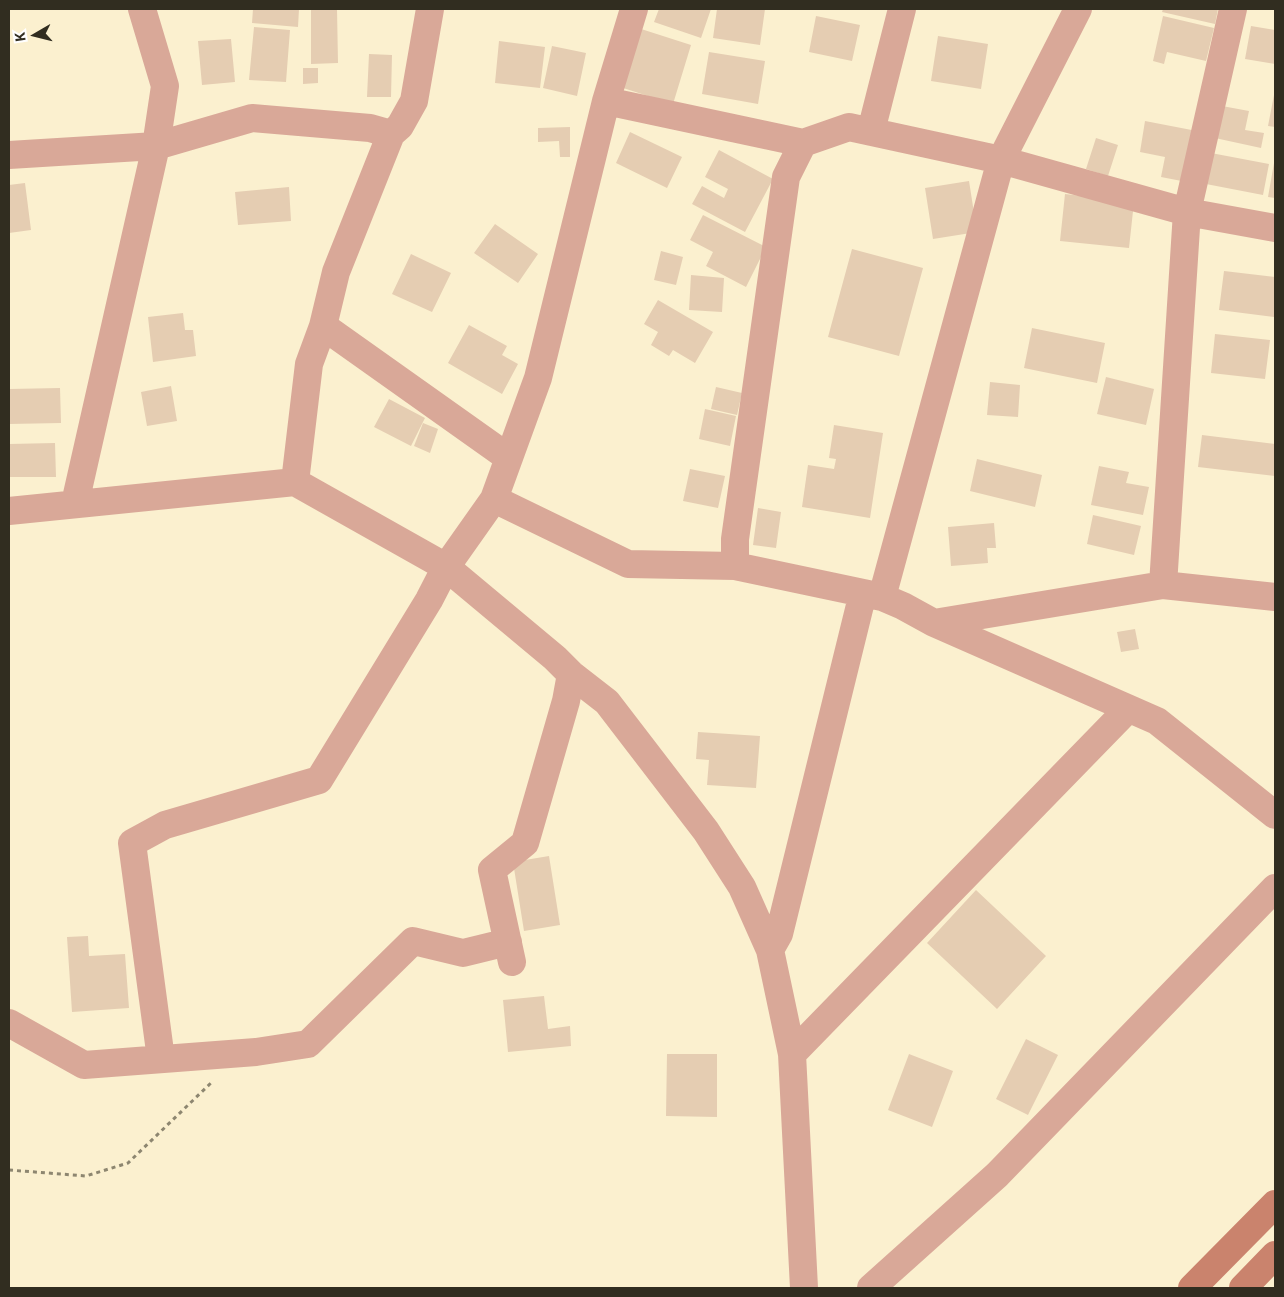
<!DOCTYPE html>
<style>
body{margin:0}
#map{position:relative;width:1284px;height:1297px;overflow:hidden;background:#fbf0cf;font-family:"Noto Sans",sans-serif}
canvas{display:block}
.frame{position:absolute;inset:0;border:10px solid #312d20;pointer-events:none}
.north{position:absolute;left:10px;top:10px;width:50px;height:50px;-webkit-text-stroke:4px #fff;paint-order:stroke;rotate:262deg;font-size:14px;font-weight:700;line-height:20px;text-align:center;color:#312d20}
.north::after{content:'';display:block;margin:auto;width:18px;height:22px;background:#312d20;clip-path:polygon(50% 0,100% 100%,50% 72%,0 100%)}
</style>
<div id="map">
<canvas width="1284" height="1297"></canvas>
<div class="frame"></div>
<div class="north">K</div>
</div>
<script>
const c = document.querySelector('canvas').getContext('2d');
c.lineJoin = 'round';
function fillPath(path, color) { c.fillStyle = color; c.fill(path, 'evenodd'); }
function stroke(path, color, width, dash) { c.strokeStyle = color; c.lineWidth = width; c.lineCap = dash ? 'butt' : 'round'; c.setLineDash(dash || []); c.stroke(path); }
const building = new Path2D(`
 M 253,9 L 299,9 L 298,27 L 252,23 Z
 M 311,9 L 337,9 L 338,63 L 311,64 Z
 M 659,9 L 711,9 L 701,38 L 654,22 Z
 M 717,9 L 765,9 L 760,45 L 713,38 Z
 M 1163,9 L 1218,9 L 1215,24 L 1162,12 Z
 M 816,16 L 860,25 L 852,61 L 809,52 Z
 M 1163,16 L 1214,28 L 1206,61 L 1167,52 L 1164,64 L 1153,61 Z
 M 1251,26 L 1275,30 L 1275,64 L 1245,59 Z
 M 254,27 L 290,30 L 286,82 L 249,80 Z
 M 638,28 L 691,45 L 673,104 L 620,87 Z
 M 938,36 L 988,44 L 981,89 L 931,81 Z
 M 231,39 L 235,82 L 202,85 L 198,41 Z
 M 499,41 L 545,47 L 540,88 L 495,83 Z
 M 552,46 L 586,53 L 577,96 L 543,88 Z
 M 709,52 L 765,61 L 758,104 L 702,94 Z
 M 369,54 L 392,55 L 391,97 L 367,97 Z
 M 303,68 L 318,68 L 318,83 L 303,84 Z
 M 1274,95 L 1275,96 L 1275,127 L 1268,126 Z
 M 1222,106 L 1249,111 L 1245,130 L 1264,133 L 1261,148 L 1215,138 Z
 M 1145,121 L 1202,132 L 1192,183 L 1161,177 L 1165,157 L 1140,152 Z
 M 570,127 L 570,157 L 560,157 L 559,141 L 538,142 L 538,128 Z
 M 630,132 L 682,157 L 667,188 L 616,163 Z
 M 1096,138 L 1118,145 L 1108,176 L 1086,169 Z
 M 719,150 L 773,179 L 745,232 L 692,204 L 702,186 L 724,198 L 728,189 L 705,177 Z
 M 1211,153 L 1269,164 L 1263,195 L 1206,184 Z
 M 1274,163 L 1275,163 L 1275,198 L 1268,197 Z
 M 969,181 L 977,232 L 933,239 L 925,188 Z
 M 25,183 L 31,230 L 9,233 L 9,185 Z
 M 289,187 L 291,221 L 238,225 L 235,192 Z
 M 1065,194 L 1134,202 L 1129,248 L 1060,241 Z
 M 703,215 L 766,247 L 746,287 L 706,266 L 713,252 L 690,240 Z
 M 495,224 L 538,254 L 518,283 L 474,253 Z
 M 852,249 L 923,268 L 899,356 L 828,337 Z
 M 661,251 L 683,257 L 676,285 L 654,280 Z
 M 411,254 L 451,273 L 432,312 L 392,294 Z
 M 1224,271 L 1275,277 L 1274,317 L 1219,310 Z
 M 691,275 L 724,278 L 722,312 L 689,310 Z
 M 658,300 L 713,332 L 695,363 L 673,350 L 669,356 L 651,345 L 658,332 L 644,324 Z
 M 183,313 L 185,330 L 193,330 L 196,356 L 153,362 L 148,317 Z
 M 469,325 L 507,346 L 502,355 L 518,364 L 502,394 L 448,363 Z
 M 1032,328 L 1105,343 L 1097,383 L 1024,368 Z
 M 1215,334 L 1270,340 L 1265,379 L 1211,373 Z
 M 1106,377 L 1154,389 L 1146,425 L 1097,414 Z
 M 990,382 L 1020,385 L 1018,417 L 987,415 Z
 M 171,386 L 177,421 L 147,426 L 141,392 Z
 M 716,387 L 742,393 L 737,415 L 711,409 Z
 M 60,388 L 61,423 L 9,424 L 9,389 Z
 M 389,399 L 425,418 L 411,446 L 374,427 Z
 M 705,409 L 736,416 L 730,446 L 699,439 Z
 M 423,423 L 438,429 L 430,453 L 414,446 Z
 M 834,425 L 883,433 L 870,518 L 802,507 L 808,465 L 834,469 L 836,459 L 829,458 Z
 M 1202,435 L 1275,444 L 1275,476 L 1198,467 Z
 M 55,443 L 56,477 L 9,477 L 9,444 Z
 M 977,459 L 1042,475 L 1035,507 L 970,491 Z
 M 1099,466 L 1129,472 L 1126,483 L 1149,487 L 1143,515 L 1091,505 Z
 M 690,469 L 725,476 L 718,508 L 683,501 Z
 M 758,508 L 781,512 L 776,548 L 753,545 Z
 M 1093,515 L 1141,526 L 1134,555 L 1087,544 Z
 M 994,523 L 996,548 L 987,548 L 988,563 L 951,566 L 948,527 Z
 M 1135,629 L 1139,649 L 1121,652 L 1117,632 Z
 M 698,732 L 760,736 L 756,788 L 707,785 L 709,760 L 696,759 Z
 M 549,856 L 560,925 L 524,931 L 513,862 Z
 M 976,890 L 1046,956 L 997,1009 L 927,943 Z
 M 88,936 L 89,956 L 125,954 L 129,1008 L 72,1012 L 67,937 Z
 M 544,996 L 548,1029 L 570,1026 L 571,1046 L 508,1052 L 503,1000 Z
 M 1026,1039 L 1058,1055 L 1028,1115 L 996,1099 Z
 M 667,1054 L 717,1054 L 717,1117 L 666,1116 Z
 M 909,1054 L 953,1071 L 932,1127 L 888,1110 Z`);
const path = new Path2D(`
 M 9,1170 L 86,1176 L 128,1163 L 213,1081`);
const minor = new Path2D(`
 M 606,101 L 803,143
 M 871,131 L 902,9
 M 9,155 L 156,146 L 252,118 L 370,128 L 391,134
 M 323,326 L 509,458
 M 295,482 L 309,364 L 323,326 L 336,272 L 391,134 L 400,126 L 414,101 L 430,9
 M 494,499 L 628,564 L 735,566 L 882,597 L 903,606 L 934,623 L 1163,585 L 1275,597
 M 75,503 L 156,146 L 165,86 L 142,9
 M 9,511 L 295,482 L 446,567 L 555,658 L 571,674 L 607,702 L 706,831 L 742,887 L 770,950 L 792,1054 L 804,1288
 M 735,566 L 735,539 L 786,177 L 803,143 L 849,127 L 1001,160 L 1187,212 L 1275,228
 M 1163,585 L 1187,212 L 1233,9
 M 882,597 L 1001,160 L 1078,9
 M 934,623 L 1157,721 L 1275,815
 M 770,950 L 779,934 L 863,593
 M 512,962 L 492,870 L 525,843 L 566,701 L 571,674
 M 9,1023 L 84,1065 L 256,1052 L 308,1044 L 413,941 L 463,953 L 508,942
 M 792,1054 L 1128,709
 M 161,1059 L 132,843 L 165,825 L 319,780 L 429,600 L 446,567 L 494,499 L 538,378 L 606,101 L 634,9
 M 871,1288 L 997,1175 L 1275,888`);
const secondary = new Path2D(`
 M 1192,1288 L 1275,1204
 M 1243,1288 L 1275,1255`);
fillPath(building, '#e5cdb2');
stroke(path, '#8d8670', 3, [4, 4]);
stroke(minor, '#d9a898', 28);
stroke(secondary, '#ca836d', 28);
</script>
